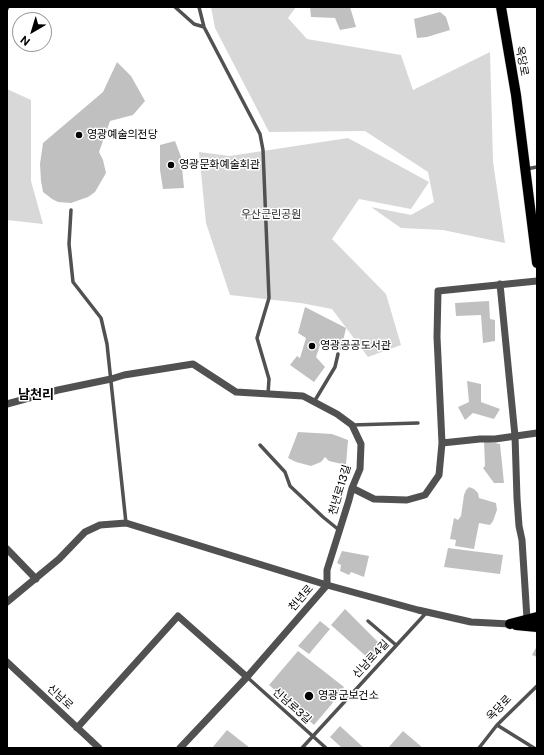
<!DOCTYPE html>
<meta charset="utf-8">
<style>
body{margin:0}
#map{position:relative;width:544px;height:755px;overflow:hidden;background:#fff;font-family:"Public Sans",sans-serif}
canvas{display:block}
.frame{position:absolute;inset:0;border:8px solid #000;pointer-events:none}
.north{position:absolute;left:12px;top:12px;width:40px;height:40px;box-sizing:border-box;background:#fff;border:1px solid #999;border-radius:50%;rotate:218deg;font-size:11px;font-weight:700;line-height:16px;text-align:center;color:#000}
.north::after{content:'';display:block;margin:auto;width:14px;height:18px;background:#000;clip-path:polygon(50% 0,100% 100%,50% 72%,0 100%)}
</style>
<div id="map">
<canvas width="544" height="755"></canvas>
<div class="frame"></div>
<div class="north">N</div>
</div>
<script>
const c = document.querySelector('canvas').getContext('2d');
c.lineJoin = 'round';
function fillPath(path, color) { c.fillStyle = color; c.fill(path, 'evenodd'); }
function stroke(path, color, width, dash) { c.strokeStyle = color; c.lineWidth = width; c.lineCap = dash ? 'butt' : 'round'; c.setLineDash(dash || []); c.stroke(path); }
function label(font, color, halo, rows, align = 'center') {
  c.font = font + ' "Public Sans","Noto Sans KR",sans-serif'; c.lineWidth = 3; c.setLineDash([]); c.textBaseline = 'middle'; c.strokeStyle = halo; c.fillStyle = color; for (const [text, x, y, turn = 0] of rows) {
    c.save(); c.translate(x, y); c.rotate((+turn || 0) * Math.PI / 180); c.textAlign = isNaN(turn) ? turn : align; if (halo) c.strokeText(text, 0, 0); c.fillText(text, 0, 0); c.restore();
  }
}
const green = new Path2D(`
 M 211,7 L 296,7 L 288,18 L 307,39 L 401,55 L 413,90 L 490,52 L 493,162 L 505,243 L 443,230 L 401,228 L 371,207 L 411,215 L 434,202 L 428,172 L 365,131 L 269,132 L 215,28 Z
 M 7,89 L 31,100 L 31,181 L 43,224 L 7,220 Z
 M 348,138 L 429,182 L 411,209 L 359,199 L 332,239 L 386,294 L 401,345 L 368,357 L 332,309 L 301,303 L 230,295 L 206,223 L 199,152 L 230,156 Z`);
const building = new Path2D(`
 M 310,7 L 350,7 L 356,27 L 340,30 L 335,18 L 311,17 Z
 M 440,12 L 446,17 L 450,30 L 427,37 L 417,38 L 414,19 Z
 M 117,62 L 131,76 L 145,101 L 133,115 L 110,121 L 99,152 L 103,160 L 106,173 L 95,192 L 88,197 L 71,203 L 58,202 L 52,199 L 43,192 L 41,181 L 40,164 L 43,143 L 103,92 Z
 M 175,141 L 181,157 L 184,188 L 163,189 L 160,170 L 160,145 Z
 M 489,301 L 490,319 L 495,320 L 495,341 L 483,343 L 481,315 L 456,316 L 455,303 Z
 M 305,307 L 346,328 L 341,350 L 321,342 L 316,357 L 325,367 L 314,382 L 290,365 L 297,356 L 300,358 L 306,338 L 298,333 Z
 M 467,381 L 481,384 L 481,402 L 500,409 L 494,419 L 473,413 L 465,420 L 458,407 L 469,402 Z
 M 298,432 L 332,434 L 348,440 L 346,465 L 329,461 L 325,457 L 321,462 L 311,466 L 296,462 L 288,458 Z
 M 484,441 L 500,444 L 504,483 L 494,483 L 483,468 L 485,466 Z
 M 469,487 L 474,489 L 478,493 L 479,498 L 496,503 L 497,510 L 493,521 L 490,525 L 479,523 L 474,549 L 455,546 L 456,540 L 450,539 L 454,518 L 458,520 L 461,516 L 464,495 L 466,490 Z
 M 448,548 L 503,555 L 500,574 L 444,567 Z
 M 342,551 L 369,556 L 364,577 L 351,572 L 349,575 L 340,571 L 341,565 L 337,563 Z
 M 345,609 L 381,645 L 368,658 L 331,625 Z
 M 320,621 L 330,629 L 309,654 L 298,646 Z
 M 537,646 L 537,657 L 532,655 Z
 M 298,651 L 344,687 L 331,705 L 314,725 L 269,685 Z
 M 340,726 L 364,748 L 342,748 L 330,737 Z
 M 227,730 L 250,748 L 212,748 Z
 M 403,731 L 423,748 L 388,748 Z`);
const lane = new Path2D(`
 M 175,7 L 194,24 L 204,27
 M 199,7 L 204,27 L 260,134 L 263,150 L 269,298 L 257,338 L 269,379 L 268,394
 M 7,9 L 8,7
 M 526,169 L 537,167
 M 71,210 L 69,244 L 73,282 L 101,318 L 107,344 L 126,523
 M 314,402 L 335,367 L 338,354
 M 352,425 L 418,423
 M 260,445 L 285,472 L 290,486 L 323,517 L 339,530
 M 368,621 L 396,645
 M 247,677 L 326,748
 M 497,725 L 534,748
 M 302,748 L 427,612
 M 479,748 L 497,725 L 537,686`);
const street = new Path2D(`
 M 500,284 L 515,436 L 517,498 L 519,526 L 522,540 L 527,619
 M 7,404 L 58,390 L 111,379 L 124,375 L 193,364 L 236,392 L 303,396 L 337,414 L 352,425 L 361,444 L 360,469 L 352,488 L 349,500 L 327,570 L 327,585 L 126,523 L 100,525 L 85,532 L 59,559 L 7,602
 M 442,443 L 480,439 L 495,439 L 537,433
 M 352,488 L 374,499 L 407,500 L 425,495 L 439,475 L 442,443 L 437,337 L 438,291 L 537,281
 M 7,549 L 36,579
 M 7,662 L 99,748
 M 77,728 L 178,616 L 247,677
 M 180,748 L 247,677 L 327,585 L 418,610 L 471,622 L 510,624`);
const primary = new Path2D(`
 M 501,7 L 516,95 L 537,263
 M 510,624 L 537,617
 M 516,625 L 537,627`);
const markers = [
 [79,135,4,"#000"],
 [171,165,4,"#000"],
 [312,346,4,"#000"],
 [309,696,5,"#000"]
];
const streetNames = [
 ["옥당로",522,61,80],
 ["천년로13길",340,490,-73],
 ["천년로",301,598,-49],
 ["신남로4길",371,659,-47],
 ["신남로",60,697,43],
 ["신남로3길",292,706,42],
 ["옥당로",499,708,-46]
];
const poiNames = [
 ["영광예술의전당",87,135],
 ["영광문화예술회관",179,165],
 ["영광공공도서관",320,346],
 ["영광군보건소",318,696]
];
const parkNames = [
 ["우산근린공원",271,215]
];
const quarterNames = [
 ["남천리",36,395]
];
fillPath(green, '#d8d8d8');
fillPath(building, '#c0c0c0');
stroke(primary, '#dbdbdb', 11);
stroke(lane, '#515151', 3.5);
stroke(street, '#515151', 7);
stroke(primary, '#000', 10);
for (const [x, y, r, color] of markers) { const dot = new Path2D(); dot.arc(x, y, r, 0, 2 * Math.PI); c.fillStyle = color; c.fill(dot); stroke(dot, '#fff', 1.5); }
label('11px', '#000', '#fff', streetNames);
label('11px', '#000', '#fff', poiNames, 'left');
label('11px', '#2f2f2f', '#fff', parkNames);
label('bold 13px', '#000', '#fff', quarterNames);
</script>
